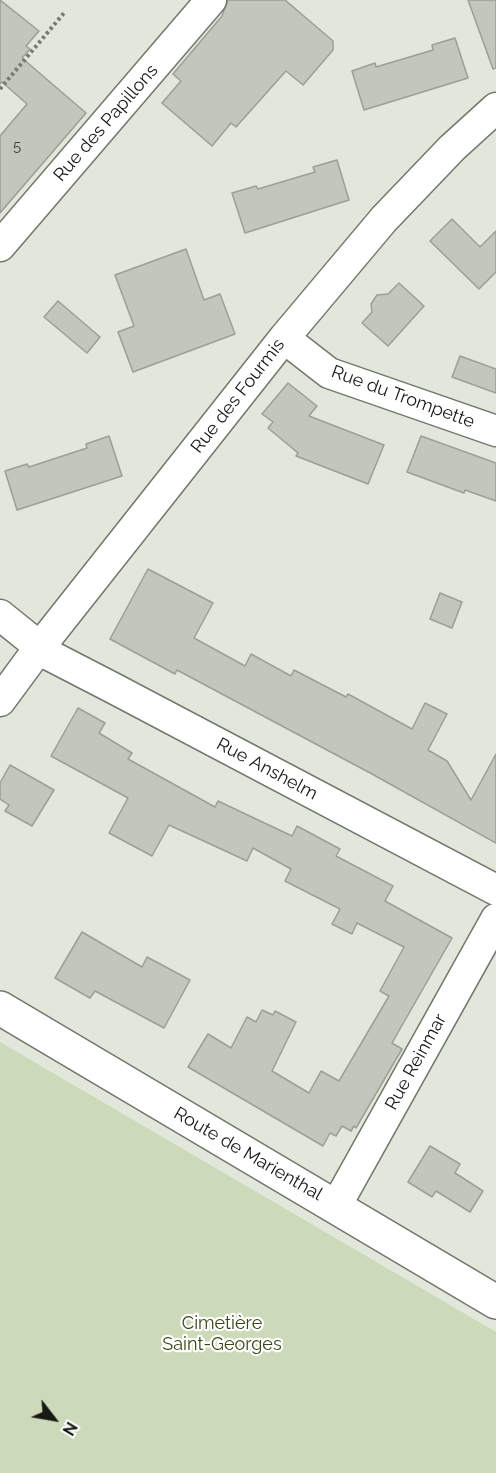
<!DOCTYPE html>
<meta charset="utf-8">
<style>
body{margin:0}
#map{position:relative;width:496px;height:1473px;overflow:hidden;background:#e1e7da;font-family:Raleway,sans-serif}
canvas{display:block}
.north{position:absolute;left:24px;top:1389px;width:60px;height:60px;-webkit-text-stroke:4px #fff;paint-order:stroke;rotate:121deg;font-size:16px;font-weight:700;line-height:24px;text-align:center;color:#171915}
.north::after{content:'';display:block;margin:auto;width:21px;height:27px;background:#171915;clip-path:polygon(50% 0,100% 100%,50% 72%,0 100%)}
</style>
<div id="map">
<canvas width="496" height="1473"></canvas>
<div class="north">N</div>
</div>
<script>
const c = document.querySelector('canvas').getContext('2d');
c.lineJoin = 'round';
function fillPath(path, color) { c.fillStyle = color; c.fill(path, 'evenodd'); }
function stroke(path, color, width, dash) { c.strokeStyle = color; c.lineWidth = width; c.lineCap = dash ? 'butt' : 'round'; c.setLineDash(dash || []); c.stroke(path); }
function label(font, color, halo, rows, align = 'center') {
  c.font = font + ' Raleway,sans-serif'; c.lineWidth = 4.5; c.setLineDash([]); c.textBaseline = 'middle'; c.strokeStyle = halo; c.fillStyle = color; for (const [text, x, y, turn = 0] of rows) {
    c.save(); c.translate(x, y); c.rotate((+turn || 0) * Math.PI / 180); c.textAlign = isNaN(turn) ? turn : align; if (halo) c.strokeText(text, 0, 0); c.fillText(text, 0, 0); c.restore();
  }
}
const green = new Path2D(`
 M 0,1042 L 496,1332 L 496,1473 L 0,1473 Z`);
const building = new Path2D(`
 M 0,0 L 39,31 L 26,46 L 30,49 L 22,58 L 86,113 L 0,213 L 0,136 L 27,104 L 2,82 L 0,84 Z
 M 228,0 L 285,0 L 333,41 L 333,50 L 303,85 L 286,71 L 236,127 L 231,123 L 212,146 L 162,103 L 181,81 L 173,74 L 222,16 Z
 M 468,0 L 496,0 L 496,68 L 493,69 Z
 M 455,38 L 468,78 L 364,110 L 352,71 L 375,63 L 376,67 L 433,50 L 432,45 Z
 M 337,160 L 349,200 L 245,233 L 232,193 L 256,186 L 258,189 L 315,172 L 313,167 Z
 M 452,219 L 480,247 L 496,231 L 496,272 L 479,289 L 430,241 Z
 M 186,249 L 204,300 L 220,294 L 235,334 L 133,372 L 118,332 L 134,326 L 115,275 Z
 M 399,283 L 424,306 L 388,346 L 362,323 L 372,312 L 371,304 L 377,295 L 388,294 Z
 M 58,301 L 100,337 L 87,353 L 44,317 Z
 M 460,356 L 496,369 L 496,393 L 452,377 Z
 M 288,383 L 317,406 L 309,416 L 384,445 L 368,484 L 296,456 L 298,453 L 268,428 L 273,422 L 262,414 Z
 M 109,436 L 122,476 L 17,510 L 5,471 L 27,464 L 29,467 L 87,448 L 86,444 Z
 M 421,436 L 496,463 L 496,501 L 465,490 L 464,493 L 407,472 Z
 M 148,569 L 213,603 L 194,638 L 245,666 L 251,654 L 291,676 L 294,670 L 346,697 L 348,694 L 412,729 L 425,703 L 447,714 L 428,750 L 447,761 L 471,800 L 496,754 L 496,843 L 372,774 L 177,670 L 175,674 L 110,639 Z
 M 440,593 L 462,602 L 452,628 L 430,619 Z
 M 78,708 L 105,723 L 99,733 L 132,753 L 128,759 L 215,807 L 218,801 L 292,836 L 297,826 L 340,849 L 336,856 L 393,886 L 385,901 L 452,938 L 392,1043 L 402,1049 L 356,1128 L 354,1126 L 351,1131 L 342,1126 L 336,1136 L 330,1133 L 323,1146 L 188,1067 L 208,1034 L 231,1048 L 247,1017 L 256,1022 L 262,1010 L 273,1015 L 275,1011 L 296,1022 L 272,1071 L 309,1093 L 321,1071 L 339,1081 L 389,996 L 380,991 L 404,947 L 357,923 L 352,934 L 332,924 L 340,909 L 285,881 L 291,869 L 253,848 L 247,861 L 169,825 L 152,856 L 109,833 L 128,798 L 51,756 Z
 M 10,765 L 54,790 L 32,826 L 5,811 L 9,805 L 0,799 L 0,783 Z
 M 82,932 L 142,967 L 147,957 L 190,980 L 164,1028 L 95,991 L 90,998 L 55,978 Z
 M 430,1146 L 460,1164 L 455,1173 L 483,1191 L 470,1212 L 436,1191 L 432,1197 L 408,1182 Z`);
const path = new Path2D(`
 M 0,89 L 64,13`);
const minor = new Path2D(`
 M 0,246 L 211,0
 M 284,338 L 329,373 L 496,431
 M 0,615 L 51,656 L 113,688 L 496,890
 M 0,701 L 39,648 L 284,338 L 384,219 L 452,148 L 496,108
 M 336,1206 L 496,919`);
const tertiary = new Path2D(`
 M 0,1008 L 496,1302`);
const numberNames = [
 ["5",17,146]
];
const streetNames = [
 ["Rue des Papillons",106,123,-49],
 ["Rue des Fourmis",238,396,-52],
 ["Rue du Trompette",403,397,20],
 ["Rue Anshelm",267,769,28],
 ["Rue Reinmar",416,1062,-61],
 ["Route de Marienthal",248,1154,30]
];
const parkNames = [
 ["Cimetière",222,1324],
 ["Saint-Georges",222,1345]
];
fillPath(green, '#ccdaba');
fillPath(building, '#c1c7bb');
stroke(building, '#9ba095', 1.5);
stroke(minor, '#72776c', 33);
stroke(tertiary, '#72776c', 36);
stroke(path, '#767a72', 4, [3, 3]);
stroke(minor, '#fff', 30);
stroke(tertiary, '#fff', 33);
label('15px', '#42443e', null, numberNames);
label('18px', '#171915', '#fff', streetNames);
label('18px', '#354816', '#fff', parkNames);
</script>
